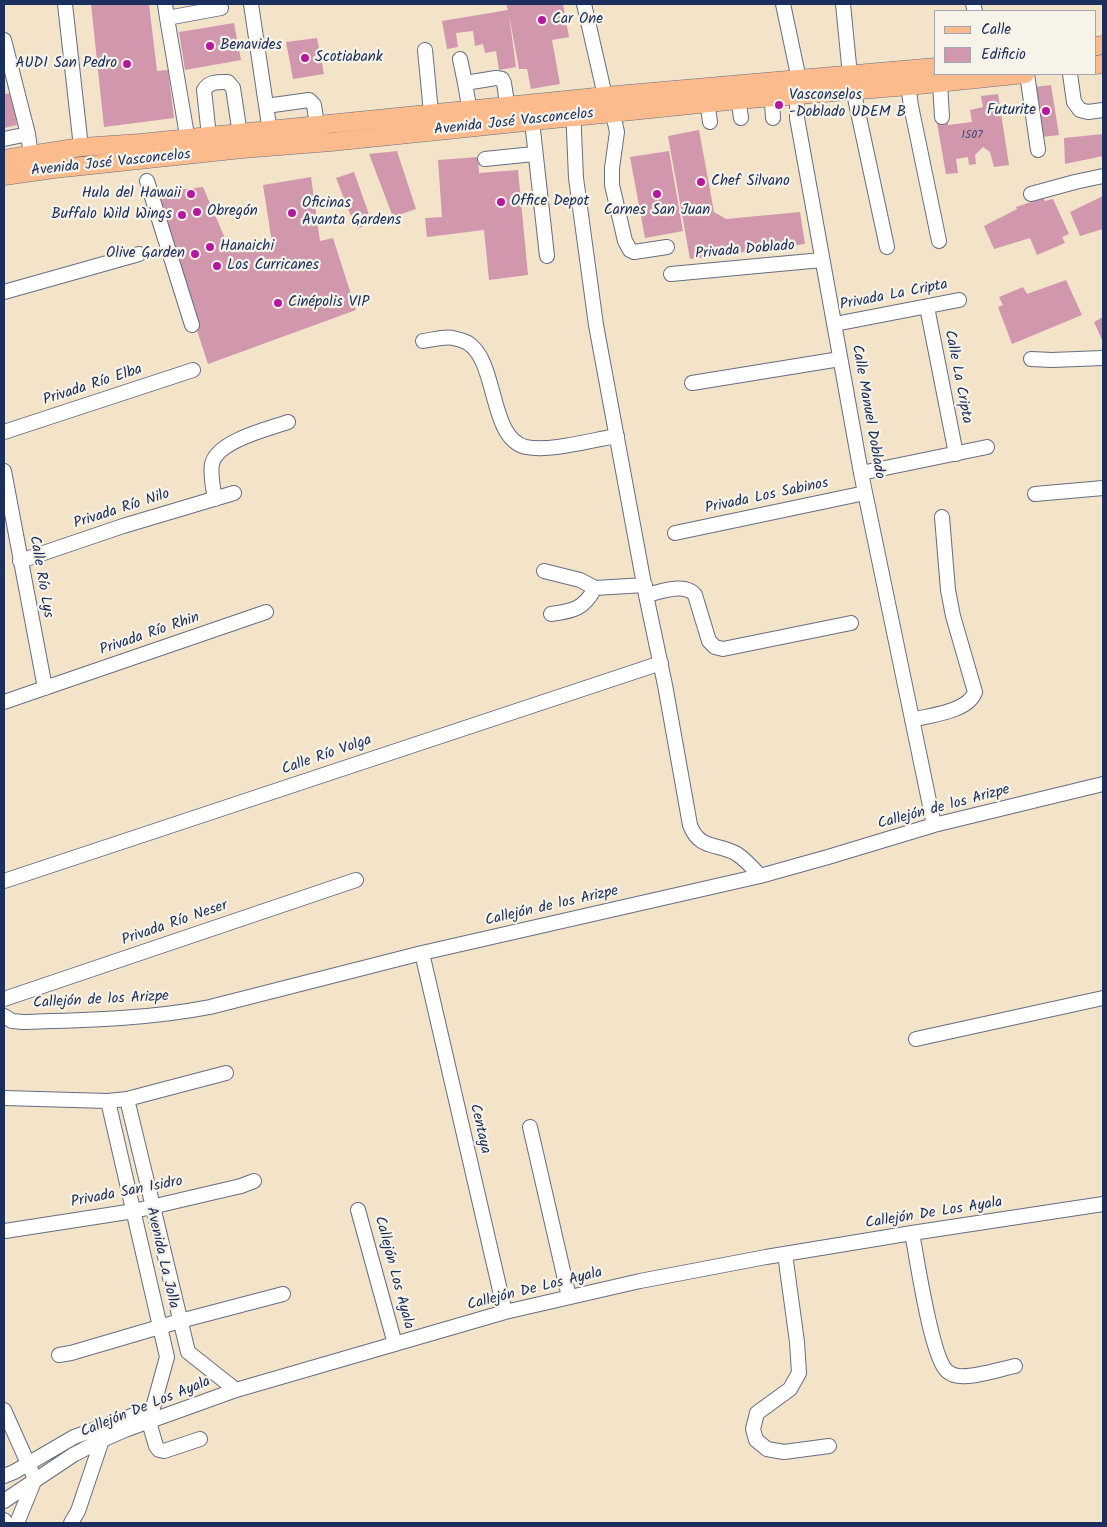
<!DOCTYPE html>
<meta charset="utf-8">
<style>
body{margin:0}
#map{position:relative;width:1107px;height:1527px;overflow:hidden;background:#f2e3c9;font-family:Kalam,sans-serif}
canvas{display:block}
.frame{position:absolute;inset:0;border:5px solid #1b2f5e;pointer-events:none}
.legend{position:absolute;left:934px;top:10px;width:162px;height:65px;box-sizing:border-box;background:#f7f3e8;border:1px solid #9fa5b1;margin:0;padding:6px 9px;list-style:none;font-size:15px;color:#1b2f5e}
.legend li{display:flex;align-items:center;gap:10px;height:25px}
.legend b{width:25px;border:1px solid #9fa5b1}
</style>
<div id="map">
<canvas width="1107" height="1527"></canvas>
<div class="frame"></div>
<ul class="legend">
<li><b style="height:6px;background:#fbbb8c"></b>Calle</li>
<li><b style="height:14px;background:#d198ad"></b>Edificio</li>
</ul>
</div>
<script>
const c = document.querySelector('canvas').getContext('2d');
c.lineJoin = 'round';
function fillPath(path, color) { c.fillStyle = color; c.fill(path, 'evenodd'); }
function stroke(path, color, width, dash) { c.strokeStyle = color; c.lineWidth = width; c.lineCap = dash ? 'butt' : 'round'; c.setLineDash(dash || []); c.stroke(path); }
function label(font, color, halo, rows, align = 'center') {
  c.font = font + ' Kalam,sans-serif'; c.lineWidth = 4.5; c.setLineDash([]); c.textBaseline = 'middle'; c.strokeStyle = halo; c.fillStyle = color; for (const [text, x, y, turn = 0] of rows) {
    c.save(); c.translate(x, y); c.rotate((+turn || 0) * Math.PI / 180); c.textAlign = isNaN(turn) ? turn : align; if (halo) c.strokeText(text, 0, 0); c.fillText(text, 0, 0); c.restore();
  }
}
const building = new Path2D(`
 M 91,4 L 149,4 L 157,71 L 168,70 L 174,118 L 104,127 Z
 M 506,4 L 563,4 L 569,37 L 552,40 L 560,84 L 531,89 L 527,69 L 519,69 L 509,15 L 516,67 L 499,70 L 496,51 L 485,53 L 483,44 L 475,46 L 473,31 L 456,33 L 458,47 L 447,49 L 442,21 L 508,10 Z
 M 234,23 L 241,60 L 185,70 L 179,32 Z
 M 317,38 L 324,74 L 293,79 L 286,42 Z
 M 1051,85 L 1059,135 L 1042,137 L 1034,87 Z
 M 12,93 L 17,125 L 4,128 L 4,94 Z
 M 998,94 L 1009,165 L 994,167 L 990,152 L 983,147 L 975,155 L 976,164 L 969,165 L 968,157 L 956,159 L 958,173 L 946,174 L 936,117 L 948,117 L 948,125 L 972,122 L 970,110 L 983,107 L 981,96 Z
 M 699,130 L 714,212 L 726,219 L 800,212 L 805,244 L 690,259 L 668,136 Z
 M 1103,134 L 1103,156 L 1065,164 L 1064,138 Z
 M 397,151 L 416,209 L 393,217 L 369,154 Z
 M 669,151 L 683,231 L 645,238 L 630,157 Z
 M 478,157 L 479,173 L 518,170 L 528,275 L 489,280 L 484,230 L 427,237 L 425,218 L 442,217 L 438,160 Z
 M 354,172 L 372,223 L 356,229 L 336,178 Z
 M 311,177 L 320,241 L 333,238 L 356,310 L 208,364 L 152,193 L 203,187 L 230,250 L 273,249 L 263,185 Z
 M 1103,196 L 1103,229 L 1080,236 L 1070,212 Z
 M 1043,198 L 1045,201 L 1053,199 L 1069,234 L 1062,237 L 1065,243 L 1037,255 L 1030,238 L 994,249 L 984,226 L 1017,209 L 1016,207 Z
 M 1066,280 L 1082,315 L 1012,344 L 998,307 L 1003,305 L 999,297 L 1023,287 L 1027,294 Z
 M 1103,317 L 1103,342 L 1094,322 Z`);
const minor = new Path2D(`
 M 65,4 L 81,147
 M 165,4 L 167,18
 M 251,4 L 271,139
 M 584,4 L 605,96 L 615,123 L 617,132 L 612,168 L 612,185 L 625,241 L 630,250 L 634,252 L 667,247
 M 783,4 L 797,70 L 797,118 L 861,473 L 934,825
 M 843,4 L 850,75 L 887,247
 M 973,4 L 975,11
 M 4,40 L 28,134 L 31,156
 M 425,50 L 432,123
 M 460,59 L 465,83
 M 1027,74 L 1038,150
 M 1070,74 L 1074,102 L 1080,110 L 1088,112 L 1103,110
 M 907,77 L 911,106 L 939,241
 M 940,83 L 942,117
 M 771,87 L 773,118
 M 737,90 L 741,118
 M 706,93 L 710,122
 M 266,106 L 309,100 L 314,105 L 317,125
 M 573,108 L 576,178 L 596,325 L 646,595 L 665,685 L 690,825 C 699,850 718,843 737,854 C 746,860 753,868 760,876
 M 531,112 L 547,256
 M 471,118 L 465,83 L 496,78 L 502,79 L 504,83 L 509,116
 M 4,139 L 28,134
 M 210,145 L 204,90 C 209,81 219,82 228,82 L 233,88 L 241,141
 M 189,147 L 167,18 L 221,8
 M 485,159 L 534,154
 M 147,181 L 192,325
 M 1031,194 L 1075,182 L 1103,176
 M 671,274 L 822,260
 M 4,292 L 139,254
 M 927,307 L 956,454
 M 835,324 L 959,300
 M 423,341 C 432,340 445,336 453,338 C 458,339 464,341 468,343 C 498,362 489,439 526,447 C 551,452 591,440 617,436
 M 1031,359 L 1052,360 L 1103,358
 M 692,383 L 840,359
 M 4,432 L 193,370
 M 4,471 L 45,688
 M 861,473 L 987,447
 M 1035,494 L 1103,488
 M 215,499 C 213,488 210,474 212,464 C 217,441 268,429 288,422
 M 675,533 L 865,493
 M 20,561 L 123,526 L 234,493
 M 544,571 L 580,580 L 595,588 L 645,585
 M 646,595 C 660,592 685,582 695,595 L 709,641 L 715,647 L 723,649 L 851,623
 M 551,614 C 573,611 584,609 595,588
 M 4,702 L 266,612
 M 912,720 C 930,715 968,712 975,692 L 953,616 L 948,590 L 942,517
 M 4,881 L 661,663
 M 422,953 L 505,1312
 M 4,999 L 356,880
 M 4,1016 L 12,1021 L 23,1022 C 86,1020 148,1019 210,1007 L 422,953 L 760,876 L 828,857 L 934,825 L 1103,784
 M 916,1039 L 1103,998
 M 4,1098 L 108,1101 L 127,1099 L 226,1073
 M 127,1099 L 188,1352 L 236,1390
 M 108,1101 L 167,1357 L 149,1422 L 156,1446 L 159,1450 L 164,1451 L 200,1439
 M 530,1127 L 569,1297
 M 358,1210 L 395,1344
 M 5,1231 L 134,1211 L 241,1186 L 254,1181
 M 912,1233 C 917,1258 931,1357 947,1371 C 949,1373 952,1374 954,1375 C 968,1380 1000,1369 1015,1366
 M 785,1254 L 797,1342 L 799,1373 L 790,1389 L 757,1413 L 753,1429 L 756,1440 L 767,1449 L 784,1452 L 829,1446
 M 59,1355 L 71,1353 L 180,1321 L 283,1294
 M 4,1410 L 35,1479 L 17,1523
 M 4,1476 L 14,1472 L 74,1437 L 153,1408
 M 4,1501 L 73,1455 L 102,1440 L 125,1430 L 236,1390 L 505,1312 L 640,1281 L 766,1257 L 912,1233 L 1103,1204
 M 4,1520 L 6,1523
 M 71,1523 L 78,1511 L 102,1440`);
const major = new Path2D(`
 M 1096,46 L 1103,45
 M 1096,65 L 1103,64
 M 4,159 L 81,147 L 140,143 L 605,96 L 936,67
 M 4,176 L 54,169 L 242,149 L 331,142 L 738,100 L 909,86 L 1025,74`);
const markers = [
 [542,20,5,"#b5179e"],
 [210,46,5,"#b5179e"],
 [305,58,5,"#b5179e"],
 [127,64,5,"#b5179e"],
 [779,105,5,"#b5179e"],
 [1046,111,5,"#b5179e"],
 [701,182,5,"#b5179e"],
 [191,194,5,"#b5179e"],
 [657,194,5,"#b5179e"],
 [501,202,5,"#b5179e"],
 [197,212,5,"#b5179e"],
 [292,213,5,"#b5179e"],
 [182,215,5,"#b5179e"],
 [210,247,5,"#b5179e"],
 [195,254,5,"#b5179e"],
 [217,266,5,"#b5179e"],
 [278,303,5,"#b5179e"]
];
const numberNames = [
 ["1507",972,136]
];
const poiNames = [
 ["Car One",552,20],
 ["Benavides",220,46],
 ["Scotiabank",315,58],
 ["AUDI San Pedro",117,64,"right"],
 ["Vasconselos",789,96],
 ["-Doblado UDEM B",789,113],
 ["Futurite",1036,111,"right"],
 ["Chef Silvano",711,182],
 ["Hula del Hawaii",181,194,"right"],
 ["Office Depot",511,202],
 ["Oficinas",302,204],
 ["Avanta Gardens",302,221],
 ["Carnes San Juan",657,211,"center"],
 ["Obregón",207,212],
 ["Buffalo Wild Wings",172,215,"right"],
 ["Hanaichi",220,247],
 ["Olive Garden",185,254,"right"],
 ["Los Curricanes",227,266],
 ["Cinépolis VIP",288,303]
];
const streetNames = [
 ["Avenida José Vasconcelos",514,123,-6],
 ["Avenida José Vasconcelos",111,164,-6],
 ["Privada Doblado",745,251,-5],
 ["Privada La Cripta",894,296,-11],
 ["Calle La Cripta",957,377,79],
 ["Privada Río Elba",93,386,-18],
 ["Calle Manuel Doblado",867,412,80],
 ["Privada Los Sabinos",767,497,-12],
 ["Privada Río Nilo",122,510,-18],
 ["Calle Río Lys",40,577,80],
 ["Privada Río Rhin",150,635,-19],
 ["Calle Río Volga",327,756,-19],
 ["Callejón de los Arizpe",944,808,-15],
 ["Callejón de los Arizpe",552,907,-13],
 ["Privada Río Neser",175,924,-19],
 ["Callejón de los Arizpe",101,1001,-3],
 ["Centaya",479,1129,77],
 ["Privada San Isidro",127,1193,-11],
 ["Callejón De Los Ayala",934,1214,-9],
 ["Avenida La Jolla",161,1258,77],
 ["Callejón Los Ayala",393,1273,75],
 ["Callejón De Los Ayala",535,1290,-14],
 ["Callejón De Los Ayala",146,1408,-22]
];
fillPath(building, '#d198ad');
stroke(minor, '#666e83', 16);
stroke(major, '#666e83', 19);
stroke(minor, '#fff', 14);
stroke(major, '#fbbb8c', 18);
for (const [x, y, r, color] of markers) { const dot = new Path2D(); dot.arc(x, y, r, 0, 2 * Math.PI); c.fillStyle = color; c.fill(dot); stroke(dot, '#f7f3e8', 2); }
label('12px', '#484972', null, numberNames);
label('15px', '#1b2f5e', '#f7f3e8', poiNames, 'left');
label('15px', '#1b2f5e', '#f7f3e8', streetNames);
</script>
